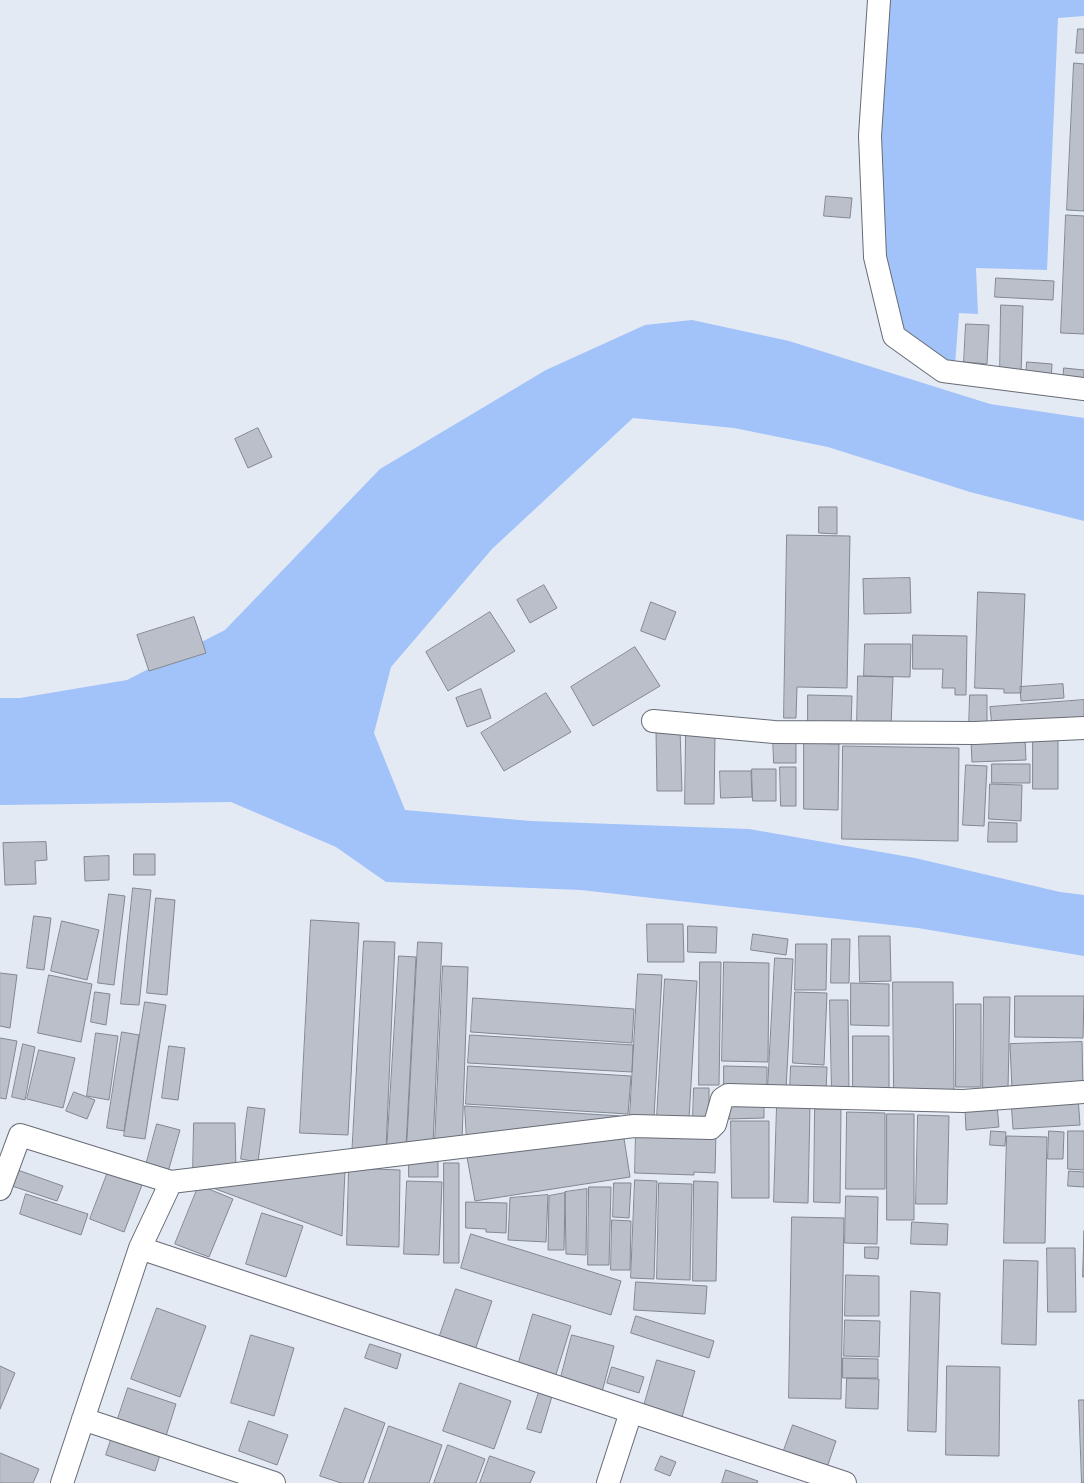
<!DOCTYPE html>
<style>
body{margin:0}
canvas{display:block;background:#e3eaf4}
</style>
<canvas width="1084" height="1483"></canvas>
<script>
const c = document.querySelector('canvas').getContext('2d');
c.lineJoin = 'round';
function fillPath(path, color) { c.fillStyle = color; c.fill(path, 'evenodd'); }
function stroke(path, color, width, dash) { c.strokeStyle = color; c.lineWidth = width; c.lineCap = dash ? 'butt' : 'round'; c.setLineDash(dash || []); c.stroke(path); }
const water = new Path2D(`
 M 888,0 L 1084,0 L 1084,16 L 1058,18 L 1047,270 L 976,268 L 978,314 L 959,313 L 955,365 L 904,334 L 886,254 L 879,154 Z
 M 692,320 L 789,341 L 990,404 L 1084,418 L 1084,521 L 970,492 L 828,447 L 734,428 L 633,418 L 492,549 L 391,667 L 374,733 L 405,810 L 531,821 L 749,829 L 915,858 L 1060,892 L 1084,895 L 1084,956 L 918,928 L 581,890 L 386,882 L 336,847 L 231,802 L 0,805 L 0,698 L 20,698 L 127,680 L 225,630 L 380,469 L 546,370 L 645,325 Z`);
const building = new Path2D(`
 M 1078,29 L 1084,29 L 1084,53 L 1076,53 Z
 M 1074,63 L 1084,64 L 1084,211 L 1067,210 Z
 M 826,196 L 852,198 L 850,218 L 824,216 Z
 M 1066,215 L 1084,216 L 1084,334 L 1061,333 Z
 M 996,278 L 1054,281 L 1053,300 L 995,297 Z
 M 1001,305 L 1023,306 L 1021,376 L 1000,376 Z
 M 966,324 L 989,325 L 987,364 L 964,362 Z
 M 1027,362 L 1052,364 L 1051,381 L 1026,379 Z
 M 1064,368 L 1084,370 L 1084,386 L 1063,385 Z
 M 258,428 L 272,457 L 248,468 L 235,439 Z
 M 819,507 L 837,507 L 837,534 L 819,533 Z
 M 787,535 L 850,536 L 847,688 L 797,687 L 796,718 L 784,718 Z
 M 910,578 L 911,613 L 864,614 L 863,579 Z
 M 544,585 L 557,608 L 530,623 L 517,600 Z
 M 978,592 L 1025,594 L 1021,693 L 1004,693 L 1004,689 L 975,688 Z
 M 651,602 L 676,612 L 665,640 L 641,631 Z
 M 490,612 L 515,651 L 448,691 L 426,652 Z
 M 194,617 L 206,653 L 149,671 L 137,635 Z
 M 913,635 L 967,636 L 966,695 L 955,695 L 955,688 L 942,688 L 943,669 L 913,669 Z
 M 865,644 L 911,644 L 910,677 L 864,676 Z
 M 635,647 L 660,686 L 593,726 L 571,687 Z
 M 858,676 L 893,677 L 891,727 L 857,726 Z
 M 1063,684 L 1064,698 L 1021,701 L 1020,687 Z
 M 481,689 L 491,718 L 467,727 L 456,698 Z
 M 546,693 L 571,732 L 504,771 L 481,733 Z
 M 808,695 L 852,696 L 851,727 L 808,727 Z
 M 970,695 L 987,695 L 987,728 L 969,727 Z
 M 1084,700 L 1084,720 L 992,727 L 990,707 Z
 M 680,729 L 682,791 L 657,791 L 656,730 Z
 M 686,735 L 715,735 L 714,804 L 685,804 Z
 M 773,737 L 796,737 L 796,763 L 774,763 Z
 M 1025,738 L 1026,760 L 972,762 L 971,740 Z
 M 1033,738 L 1058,738 L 1058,789 L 1033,789 Z
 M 804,743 L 839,744 L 838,810 L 804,809 Z
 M 843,746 L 959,748 L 958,841 L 842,839 Z
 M 992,764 L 1030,764 L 1030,783 L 992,783 Z
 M 966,765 L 987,766 L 984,826 L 963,825 Z
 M 780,767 L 796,767 L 796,806 L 781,806 Z
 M 752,769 L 776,769 L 776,801 L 753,801 Z
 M 720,771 L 751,771 L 752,797 L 721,798 Z
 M 990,784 L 1022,785 L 1021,821 L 989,819 Z
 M 989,822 L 1017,823 L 1017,842 L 988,842 Z
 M 46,842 L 47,860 L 35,861 L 36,884 L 5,885 L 3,843 Z
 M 134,854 L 155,854 L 155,875 L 134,875 Z
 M 109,856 L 109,880 L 85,881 L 84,857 Z
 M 133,888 L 151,890 L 139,1005 L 121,1004 Z
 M 109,894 L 125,896 L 114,985 L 98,983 Z
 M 156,898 L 175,900 L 167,995 L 147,993 Z
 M 34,916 L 51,918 L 44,970 L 27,968 Z
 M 311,920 L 359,923 L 348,1135 L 300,1133 Z
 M 62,921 L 99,930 L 87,980 L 51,971 Z
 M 647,924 L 683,924 L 684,962 L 648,962 Z
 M 688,926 L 717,927 L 716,953 L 688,952 Z
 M 753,934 L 788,939 L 786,955 L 751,950 Z
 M 859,936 L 890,936 L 891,981 L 860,982 Z
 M 832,939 L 850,939 L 849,983 L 831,983 Z
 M 364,941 L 395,942 L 386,1150 L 352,1156 Z
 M 418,942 L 442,943 L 433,1144 L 407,1147 Z
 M 796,944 L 827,944 L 826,990 L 795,990 Z
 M 399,956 L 416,957 L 406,1147 L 387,1150 Z
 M 775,958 L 793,959 L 786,1089 L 768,1088 Z
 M 700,962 L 721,962 L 719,1085 L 699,1085 Z
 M 724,962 L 769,963 L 768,1062 L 722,1061 Z
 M 443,966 L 468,967 L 462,1141 L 435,1143 Z
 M 0,973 L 17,975 L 10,1028 L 0,1026 Z
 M 638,974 L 662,975 L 654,1117 L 630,1116 Z
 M 49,975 L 92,984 L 81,1042 L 38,1033 Z
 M 665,979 L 697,981 L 689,1119 L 657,1117 Z
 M 893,982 L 953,982 L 954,1091 L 894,1091 Z
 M 851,983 L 889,984 L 889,1026 L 851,1025 Z
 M 95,992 L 110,994 L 106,1025 L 91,1022 Z
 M 795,992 L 827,993 L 824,1065 L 793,1063 Z
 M 1015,996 L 1084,996 L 1083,1038 L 1015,1037 Z
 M 984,997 L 1010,997 L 1008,1089 L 983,1088 Z
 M 473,998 L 634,1009 L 632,1043 L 471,1032 Z
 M 830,1000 L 848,1000 L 849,1094 L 832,1094 Z
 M 145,1002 L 166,1005 L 145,1139 L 124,1136 Z
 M 956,1004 L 981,1004 L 981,1087 L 956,1087 Z
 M 122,1032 L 139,1035 L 124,1131 L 107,1128 Z
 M 96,1033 L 118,1036 L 109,1100 L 87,1096 Z
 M 470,1035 L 633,1045 L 632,1072 L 468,1063 Z
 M 853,1036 L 889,1036 L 889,1093 L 853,1093 Z
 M 0,1038 L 17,1041 L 6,1099 L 0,1098 Z
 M 1082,1042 L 1083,1088 L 1012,1089 L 1010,1044 Z
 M 23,1044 L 35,1047 L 25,1100 L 12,1097 Z
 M 169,1046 L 185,1048 L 178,1100 L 162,1098 Z
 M 39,1050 L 75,1058 L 63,1108 L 27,1099 Z
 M 468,1066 L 631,1076 L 628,1114 L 466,1104 Z
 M 724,1066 L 767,1067 L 767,1088 L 724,1087 Z
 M 791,1066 L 827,1067 L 826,1092 L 790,1090 Z
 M 694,1088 L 709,1088 L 709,1118 L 693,1117 Z
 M 74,1092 L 95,1100 L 87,1119 L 66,1111 Z
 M 1078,1096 L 1080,1125 L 1013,1129 L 1011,1100 Z
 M 764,1100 L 764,1118 L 729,1119 L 728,1102 Z
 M 777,1105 L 810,1106 L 808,1203 L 774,1202 Z
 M 997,1105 L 999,1127 L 966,1130 L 965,1108 Z
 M 465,1106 L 620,1116 L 620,1122 L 467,1142 Z
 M 248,1107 L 265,1109 L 258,1162 L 241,1159 Z
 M 815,1109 L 841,1109 L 840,1203 L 814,1202 Z
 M 847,1112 L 885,1113 L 885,1189 L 846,1189 Z
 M 887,1114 L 914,1114 L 914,1220 L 887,1220 Z
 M 918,1115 L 949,1116 L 947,1204 L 916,1204 Z
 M 731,1121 L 769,1121 L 769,1198 L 732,1198 Z
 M 194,1123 L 235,1123 L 236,1172 L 193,1172 Z
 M 157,1124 L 180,1130 L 168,1172 L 146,1165 Z
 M 636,1130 L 716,1132 L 715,1173 L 694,1172 L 694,1175 L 635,1173 Z
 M 991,1131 L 1006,1132 L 1005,1146 L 990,1145 Z
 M 1049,1131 L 1064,1132 L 1063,1159 L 1048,1159 Z
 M 1068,1131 L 1084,1131 L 1084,1170 L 1068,1169 Z
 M 623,1132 L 630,1177 L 475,1201 L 467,1157 Z
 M 1007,1136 L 1047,1137 L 1045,1243 L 1004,1243 Z
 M 409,1160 L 438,1160 L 438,1177 L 409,1177 Z
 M 444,1163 L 459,1163 L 459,1263 L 444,1263 Z
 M 111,1164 L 145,1177 L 124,1232 L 90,1219 Z
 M 12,1168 L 63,1186 L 57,1201 L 6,1184 Z
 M 349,1168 L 400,1170 L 399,1247 L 347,1245 Z
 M 345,1171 L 342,1236 L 213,1188 Z
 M 1069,1171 L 1084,1172 L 1084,1187 L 1068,1186 Z
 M 635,1180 L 657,1181 L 654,1279 L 631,1278 Z
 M 407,1181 L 442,1182 L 439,1255 L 404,1254 Z
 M 694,1181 L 718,1182 L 716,1281 L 693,1281 Z
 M 614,1183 L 631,1183 L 629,1218 L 613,1217 Z
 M 659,1183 L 692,1184 L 690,1280 L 657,1279 Z
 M 199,1185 L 233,1199 L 209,1257 L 175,1244 Z
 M 589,1187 L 611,1187 L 609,1265 L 588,1265 Z
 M 587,1189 L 586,1255 L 566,1254 L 565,1192 Z
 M 565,1193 L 564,1250 L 548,1250 L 549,1196 Z
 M 26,1194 L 88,1214 L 81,1235 L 20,1214 Z
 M 548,1195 L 546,1242 L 508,1240 L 510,1198 Z
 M 846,1196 L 878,1197 L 877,1244 L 845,1243 Z
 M 466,1202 L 507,1203 L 506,1233 L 486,1232 L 486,1229 L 466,1228 Z
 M 262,1213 L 303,1226 L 286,1277 L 246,1264 Z
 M 792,1217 L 844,1218 L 841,1399 L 789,1398 Z
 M 612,1220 L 631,1221 L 630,1270 L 611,1270 Z
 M 912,1222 L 948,1224 L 947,1245 L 911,1244 Z
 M 1084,1231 L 1084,1277 L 1083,1277 Z
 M 471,1234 L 621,1281 L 611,1315 L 461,1268 Z
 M 865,1247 L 879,1247 L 878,1259 L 865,1258 Z
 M 1047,1248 L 1075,1248 L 1076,1312 L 1048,1312 Z
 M 1004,1260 L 1038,1261 L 1036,1345 L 1002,1344 Z
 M 846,1275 L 879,1276 L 879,1316 L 845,1316 Z
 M 636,1282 L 707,1286 L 705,1314 L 634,1310 Z
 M 456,1289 L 492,1301 L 475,1350 L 439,1338 Z
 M 911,1291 L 940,1293 L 936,1432 L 908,1431 Z
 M 157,1308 L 206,1326 L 180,1397 L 131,1379 Z
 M 533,1314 L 571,1326 L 553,1384 L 516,1372 Z
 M 636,1316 L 714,1341 L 709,1358 L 631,1333 Z
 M 845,1320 L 880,1321 L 879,1357 L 844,1356 Z
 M 251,1335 L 294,1348 L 274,1416 L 231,1403 Z
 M 572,1335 L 614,1346 L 601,1396 L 559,1385 Z
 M 370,1344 L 401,1354 L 397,1369 L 365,1358 Z
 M 843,1358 L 878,1359 L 878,1378 L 843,1378 Z
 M 657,1360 L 695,1371 L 682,1417 L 644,1406 Z
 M 0,1366 L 15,1373 L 0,1409 Z
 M 947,1366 L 1000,1367 L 999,1456 L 946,1455 Z
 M 612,1367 L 644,1377 L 639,1393 L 607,1383 Z
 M 847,1378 L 879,1379 L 878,1409 L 846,1408 Z
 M 460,1383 L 511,1401 L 494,1449 L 443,1431 Z
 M 128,1388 L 176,1404 L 155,1471 L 106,1455 Z
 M 540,1389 L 553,1393 L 541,1433 L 527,1429 Z
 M 1079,1400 L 1084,1400 L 1084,1483 L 1082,1483 Z
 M 345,1408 L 385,1423 L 363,1483 L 341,1483 L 320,1476 Z
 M 249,1421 L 288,1435 L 277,1465 L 239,1451 Z
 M 793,1425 L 836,1441 L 822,1482 L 778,1467 Z
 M 389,1426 L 442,1445 L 429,1483 L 369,1483 Z
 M 448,1445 L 485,1459 L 476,1483 L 434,1483 Z
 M 0,1453 L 39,1469 L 33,1483 L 0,1483 Z
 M 490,1456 L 535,1472 L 530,1483 L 480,1483 Z
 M 661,1456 L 676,1462 L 670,1476 L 655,1470 Z
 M 726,1470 L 758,1481 L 757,1483 L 722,1483 Z`);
const minor = new Path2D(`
 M 879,0 L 870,136 L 875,257 L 894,336 L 943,371 L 1084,389
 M 653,721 L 774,732 L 975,733 L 1084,728
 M 0,1189 L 20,1135 L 171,1182 L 634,1126 L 711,1128 L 715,1124 L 722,1099 L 728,1095 L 963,1101 L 1084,1092
 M 140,1248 L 845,1483
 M 83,1419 L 274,1483
 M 62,1483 L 140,1248 L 171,1182
 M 608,1483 L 631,1412`);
fillPath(water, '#a2c2fa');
fillPath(building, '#babfca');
stroke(building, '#828891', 1);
stroke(minor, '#676c75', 24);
stroke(minor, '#fff', 22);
</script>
